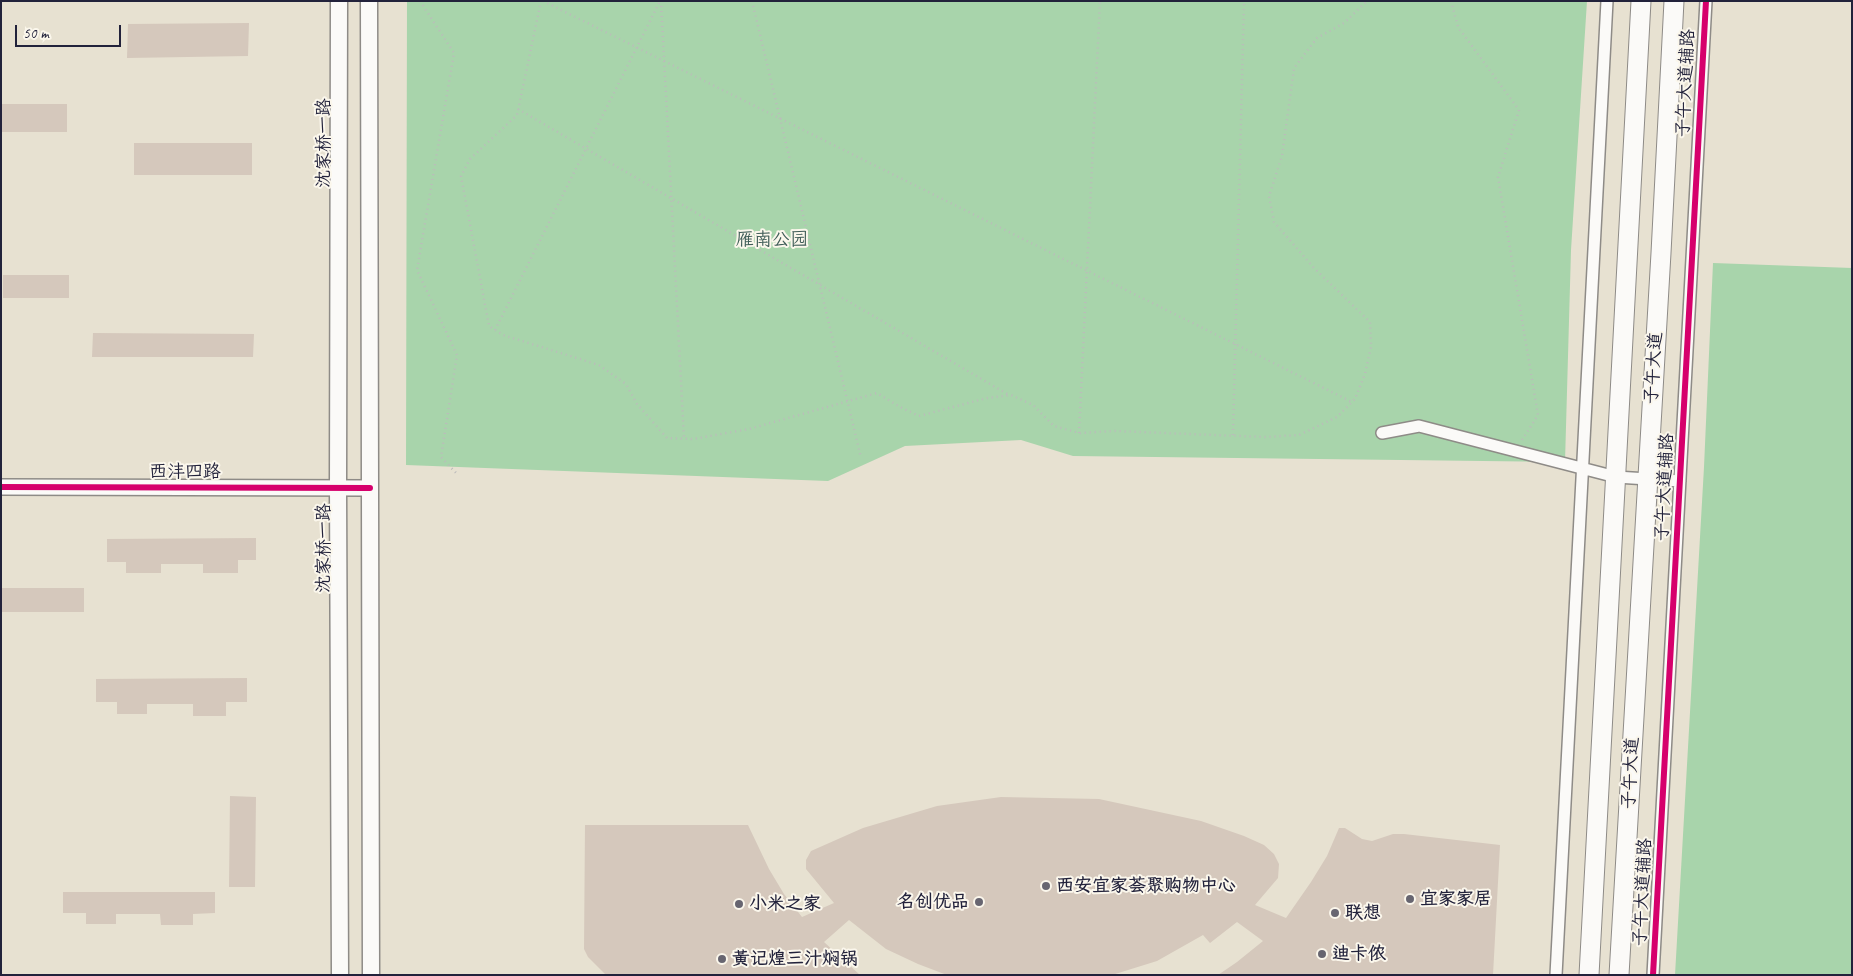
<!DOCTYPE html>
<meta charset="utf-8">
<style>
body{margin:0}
#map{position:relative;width:1853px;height:976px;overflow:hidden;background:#e7e1d1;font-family:Caveat,sans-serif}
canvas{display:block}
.frame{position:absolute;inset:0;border:2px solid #22223b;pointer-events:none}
.scale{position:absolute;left:15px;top:25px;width:106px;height:22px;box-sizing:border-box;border:2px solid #22223b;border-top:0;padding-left:6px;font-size:15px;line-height:18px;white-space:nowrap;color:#22223b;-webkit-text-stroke:4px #fbf7ec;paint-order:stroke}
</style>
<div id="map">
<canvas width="1853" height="976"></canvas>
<div class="frame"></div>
<div class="scale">50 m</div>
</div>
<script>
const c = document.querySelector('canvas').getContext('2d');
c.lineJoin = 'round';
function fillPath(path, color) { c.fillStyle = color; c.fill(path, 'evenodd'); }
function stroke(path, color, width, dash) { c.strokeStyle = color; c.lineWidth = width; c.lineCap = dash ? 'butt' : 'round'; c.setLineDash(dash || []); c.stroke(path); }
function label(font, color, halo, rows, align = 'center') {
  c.font = font + ' Caveat,"LXGW WenKai TC",sans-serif'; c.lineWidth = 4; c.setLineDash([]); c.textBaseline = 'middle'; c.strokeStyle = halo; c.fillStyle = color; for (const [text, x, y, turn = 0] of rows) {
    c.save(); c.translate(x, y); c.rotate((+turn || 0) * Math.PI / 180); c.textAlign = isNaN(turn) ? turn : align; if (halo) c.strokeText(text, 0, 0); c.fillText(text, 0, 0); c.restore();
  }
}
const green = new Path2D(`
 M 407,1 L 1587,1 L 1571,250 L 1565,462 L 1073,456 L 1021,440 L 905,446 L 828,481 L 406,465 Z
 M 1713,263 L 1852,268 L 1852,975 L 1675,975 L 1704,467 Z`);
const building = new Path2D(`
 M 249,23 L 248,56 L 127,58 L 128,24 Z
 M 1,104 L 67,104 L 67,132 L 1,132 Z
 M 134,143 L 252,143 L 252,175 L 134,175 Z
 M 3,275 L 69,275 L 69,298 L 3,298 Z
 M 93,333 L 254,334 L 253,357 L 92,357 Z
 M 256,538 L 256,560 L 238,560 L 238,573 L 203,573 L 203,564 L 161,564 L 161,573 L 126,573 L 126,562 L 107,562 L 107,539 Z
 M 1,588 L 84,588 L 84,612 L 1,612 Z
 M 247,678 L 247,702 L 226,702 L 226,716 L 193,716 L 193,704 L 147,704 L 147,714 L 117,714 L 117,702 L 96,702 L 96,679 Z
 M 230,796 L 256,797 L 255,887 L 229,887 Z
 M 1001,797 L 1099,799 L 1201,821 L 1244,836 L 1264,845 L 1274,854 L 1279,864 L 1278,878 L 1255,905 L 1286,918 L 1311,882 L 1327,856 L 1339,828 L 1345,828 L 1362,839 L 1372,841 L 1393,834 L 1404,834 L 1500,845 L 1493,975 L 1218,975 L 1237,962 L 1263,941 L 1237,922 L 1210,943 L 1203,935 L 1157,961 L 1112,975 L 947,975 L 918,964 L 886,949 L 849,920 L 824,942 L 860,975 L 606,975 L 588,957 L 584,949 L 585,825 L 748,825 L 769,869 L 784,894 L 802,917 L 834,903 L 806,869 L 806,860 L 811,851 L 863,828 L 937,806 Z
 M 63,892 L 215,892 L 215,913 L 193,914 L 193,925 L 161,925 L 160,914 L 116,914 L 116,924 L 86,924 L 86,913 L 63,913 Z`);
const path = new Path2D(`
 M 420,1 L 454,53 L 417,270 L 457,355 L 441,457 L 458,475
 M 541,1 L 517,115 L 470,159 L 461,176 L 489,326 L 503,335 L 599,365 L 626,384 L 637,404 L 667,438 L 693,439 L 749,429 L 877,393 L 900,407 L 919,416 L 987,398 L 1011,395 L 1033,405 L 1054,426 L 1079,433 L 1115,431 L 1265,437 L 1299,435 L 1337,417 L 1355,399 L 1365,374 L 1371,347 L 1370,322 L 1314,268 L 1274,222 L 1269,196 L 1282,156 L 1294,68 L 1317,38 L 1344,23 L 1367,1
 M 543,1 L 1352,402
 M 661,1 L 684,439
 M 752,1 L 861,458
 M 1451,1 L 1458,27 L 1519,110 L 1498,177 L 1538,415 L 1522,440
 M 518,109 L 1009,395
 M 495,330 L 660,1
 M 1079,433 L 1100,1
 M 1233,435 L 1244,1`);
const minor = new Path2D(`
 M 1382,433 L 1419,426 L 1616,477 L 1680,481
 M 1556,975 L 1607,1
 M 1653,975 L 1706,1`);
const tertiary = new Path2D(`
 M 1,487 L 370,488`);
const secondary = new Path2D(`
 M 339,1 L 338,487 L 340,975
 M 369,1 L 371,975`);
const primary = new Path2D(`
 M 1589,975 L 1641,1
 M 1619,975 L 1661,253 L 1674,1`);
const cycleway = new Path2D(`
 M 1,487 L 370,488
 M 1653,975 L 1706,1`);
const markers = [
 [1046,886,5,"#676570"],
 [1410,899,5,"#676570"],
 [979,902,5,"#676570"],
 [739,904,5,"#676570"],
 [1335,913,5,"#676570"],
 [1322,954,5,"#676570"],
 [722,959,5,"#676570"]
];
const streetNames = [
 ["子午大道辅路",1686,83,-87],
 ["沈家桥一路",324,143,-90],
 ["子午大道",1654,368,-86],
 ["西沣四路",185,472],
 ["子午大道辅路",1665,487,-87],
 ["沈家桥一路",324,548,-90],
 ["子午大道",1631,773,-87],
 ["子午大道辅路",1643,892,-87]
];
const parkNames = [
 ["雁南公园",772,240]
];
const poiNames = [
 ["西安宜家荟聚购物中心",1056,886],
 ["宜家家居",1420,899],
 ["名创优品",969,902,"right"],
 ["小米之家",749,904],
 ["联想",1345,913],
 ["迪卡侬",1332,954],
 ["黄记煌三汁焖锅",732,959]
];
fillPath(green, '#a8d4ab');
fillPath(building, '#d5c8bc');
stroke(minor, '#8e8b87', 14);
stroke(tertiary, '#8e8b87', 18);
stroke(secondary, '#8e8b87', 19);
stroke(primary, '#8e8b87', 21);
stroke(path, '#bcbbbb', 2.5, [1, 4]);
stroke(minor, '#fbfaf8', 11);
stroke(tertiary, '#fbfaf8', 15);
stroke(secondary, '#fbfaf8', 16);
stroke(primary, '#fbfaf8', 19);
stroke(cycleway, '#d6006c', 6);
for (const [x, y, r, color] of markers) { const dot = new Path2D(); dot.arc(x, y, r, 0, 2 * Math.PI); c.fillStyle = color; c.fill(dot); stroke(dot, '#fbf7ec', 2); }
label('18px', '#22223b', '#fbf7ec', streetNames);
label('18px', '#3f5c57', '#fbf7ec', parkNames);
label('bold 18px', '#22223b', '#fbf7ec', poiNames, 'left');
</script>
